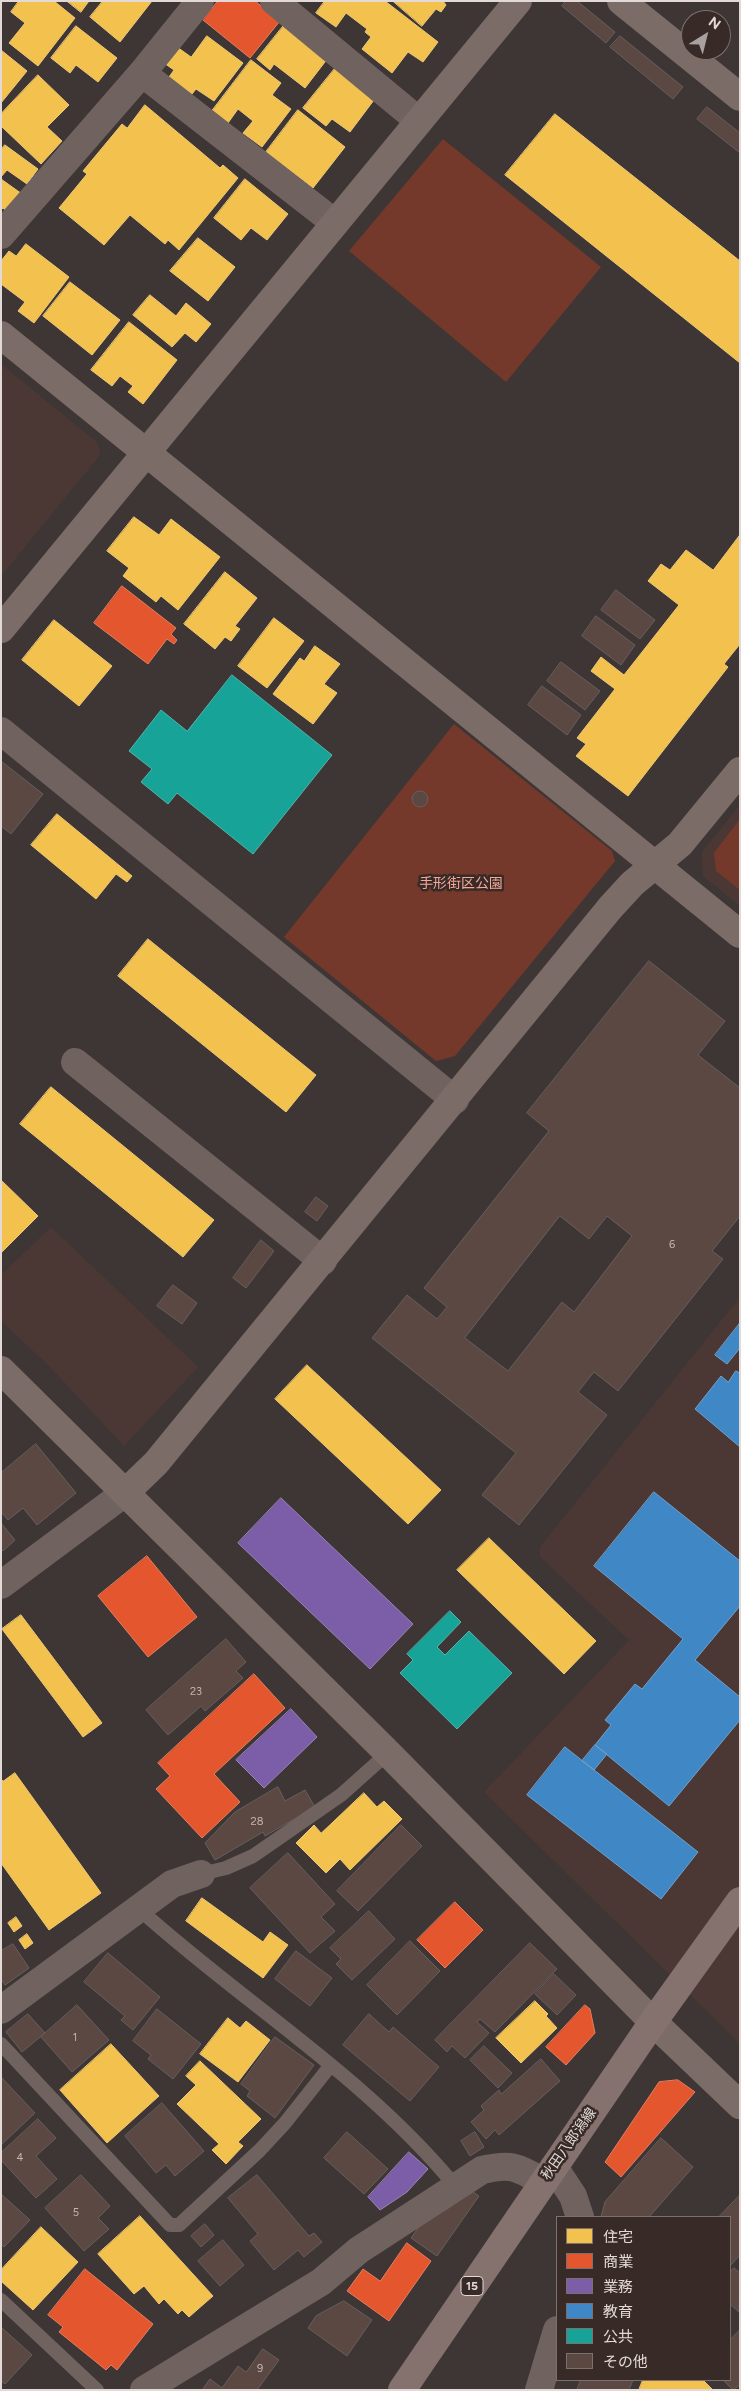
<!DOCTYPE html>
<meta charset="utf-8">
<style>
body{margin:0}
#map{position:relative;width:741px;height:2391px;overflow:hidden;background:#3e3634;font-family:Figtree,"Noto Sans JP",sans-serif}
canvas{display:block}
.frame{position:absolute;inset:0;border:2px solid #e3dad8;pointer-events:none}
.legend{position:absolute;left:556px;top:2216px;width:175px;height:165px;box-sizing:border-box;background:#372a27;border:1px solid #7c706e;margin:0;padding:6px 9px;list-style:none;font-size:15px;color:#e3dad8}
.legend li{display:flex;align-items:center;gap:10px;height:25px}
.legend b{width:25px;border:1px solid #7c706e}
.north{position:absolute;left:681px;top:10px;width:50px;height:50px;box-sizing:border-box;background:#372a27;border:1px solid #7c706e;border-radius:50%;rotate:36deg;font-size:14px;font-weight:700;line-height:20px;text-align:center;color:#e3dad8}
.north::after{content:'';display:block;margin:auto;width:18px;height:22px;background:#a9a19f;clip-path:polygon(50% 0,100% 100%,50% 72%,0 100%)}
</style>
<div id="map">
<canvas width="741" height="2391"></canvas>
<div class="frame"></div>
<ul class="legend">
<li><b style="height:14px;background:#f2c14e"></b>住宅</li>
<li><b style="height:14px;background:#e4572e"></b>商業</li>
<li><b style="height:14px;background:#7b5ea7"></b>業務</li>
<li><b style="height:14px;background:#3f88c5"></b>教育</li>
<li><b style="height:14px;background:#17a398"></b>公共</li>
<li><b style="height:14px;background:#5c4843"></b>その他</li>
</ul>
<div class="north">N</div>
</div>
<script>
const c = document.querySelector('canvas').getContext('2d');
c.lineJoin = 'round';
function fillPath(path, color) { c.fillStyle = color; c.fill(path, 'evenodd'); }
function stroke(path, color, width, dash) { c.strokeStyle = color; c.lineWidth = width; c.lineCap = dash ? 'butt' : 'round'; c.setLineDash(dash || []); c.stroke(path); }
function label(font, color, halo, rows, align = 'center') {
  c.font = font + ' Figtree,"Noto Sans JP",sans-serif'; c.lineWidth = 5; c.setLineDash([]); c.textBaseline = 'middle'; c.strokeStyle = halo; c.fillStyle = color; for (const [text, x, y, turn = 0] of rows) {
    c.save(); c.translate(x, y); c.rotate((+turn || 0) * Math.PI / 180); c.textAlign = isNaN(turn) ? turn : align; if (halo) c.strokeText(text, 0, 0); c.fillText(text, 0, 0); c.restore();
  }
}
const built = new Path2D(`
 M 1,364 L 98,443 L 100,455 L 1,576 Z
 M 740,805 L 740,906 L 703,876 L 702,852 Z
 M 51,1227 L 198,1367 L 124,1446 L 47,1364 L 1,1321 L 1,1275 Z
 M 740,1297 L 740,2044 L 484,1792 L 629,1640 L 540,1557 L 540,1547 Z`);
const green = new Path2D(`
 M 443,139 L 601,267 L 506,382 L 349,251 Z
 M 454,724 L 612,851 L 615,861 L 455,1056 L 436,1061 L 284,937 Z
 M 740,819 L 740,890 L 716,871 L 714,853 Z`);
const homes = new Path2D(`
 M 19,1 L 54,1 L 75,18 L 38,66 L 9,43 L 25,23 L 11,12 Z
 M 67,1 L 89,1 L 81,12 Z
 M 103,1 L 152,1 L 120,42 L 90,17 Z
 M 325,1 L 385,1 L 438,42 L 423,62 L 408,52 L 392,73 L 362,49 L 371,37 L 365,32 L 367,29 L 346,13 L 336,27 L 316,13 Z
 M 393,1 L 443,1 L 446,5 L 441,12 L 436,9 L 422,26 Z
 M 285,24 L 328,58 L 305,88 L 274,64 L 270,70 L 257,59 Z
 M 76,26 L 117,58 L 98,82 L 76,65 L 70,73 L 51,58 Z
 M 207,36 L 243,63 L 214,101 L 196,89 L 192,94 L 169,77 L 174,70 L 164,63 L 177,47 L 191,57 Z
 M 1,50 L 27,71 L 1,103 Z
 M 251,60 L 281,83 L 272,95 L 291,109 L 262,147 L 243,133 L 253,121 L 238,109 L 228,123 L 212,111 Z
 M 337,66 L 377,96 L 350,132 L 332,119 L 326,126 L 303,108 Z
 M 38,75 L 69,105 L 47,127 L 62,141 L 41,164 L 1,126 L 1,114 Z
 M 145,105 L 220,168 L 223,165 L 238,178 L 179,250 L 168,240 L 165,244 L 130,215 L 104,245 L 59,208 L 87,174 L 83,171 L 122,124 L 127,128 Z
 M 298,110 L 345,147 L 313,188 L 266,152 Z
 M 555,114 L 740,261 L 740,363 L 505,175 Z
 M 5,145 L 38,169 L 27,184 L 7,170 L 1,177 L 1,150 Z
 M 1,179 L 22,194 L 9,213 L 3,208 L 1,210 Z
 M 245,179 L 288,214 L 267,240 L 251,228 L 241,240 L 214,218 Z
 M 198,238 L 235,267 L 208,301 L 170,271 Z
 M 26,244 L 69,277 L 34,323 L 18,311 L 25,302 L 1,284 L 1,261 L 9,251 L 16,256 Z
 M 70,282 L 120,320 L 92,355 L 43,316 Z
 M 150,295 L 176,316 L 186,303 L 211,324 L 196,342 L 185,333 L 172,347 L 133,315 Z
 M 129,322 L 177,360 L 143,404 L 128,392 L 133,386 L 120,376 L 112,386 L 91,370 Z
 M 134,517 L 159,535 L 171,519 L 220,557 L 178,610 L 161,596 L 156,602 L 123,576 L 129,568 L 107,551 Z
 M 740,535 L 740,644 L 724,664 L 728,667 L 628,796 L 576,756 L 586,744 L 577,738 L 615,689 L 591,671 L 601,657 L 624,675 L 679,605 L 648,581 L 661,564 L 670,570 L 686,550 L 713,570 Z
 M 225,572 L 257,598 L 235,626 L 240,629 L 231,641 L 225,637 L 215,649 L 184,624 Z
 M 274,618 L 304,641 L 267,688 L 238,666 Z
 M 54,620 L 112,666 L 79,706 L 22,660 Z
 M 315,646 L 340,664 L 324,684 L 337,693 L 313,724 L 273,694 L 300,658 L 304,661 Z
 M 57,814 L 132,876 L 127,882 L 116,874 L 96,899 L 31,845 Z
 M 148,939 L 316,1075 L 286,1112 L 118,976 Z
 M 51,1087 L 214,1220 L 183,1257 L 20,1124 Z
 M 1,1180 L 38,1216 L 1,1253 Z
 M 307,1365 L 441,1490 L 408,1524 L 275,1399 Z
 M 489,1538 L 596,1641 L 564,1674 L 457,1570 Z
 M 21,1615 L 102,1723 L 83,1737 L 2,1629 Z
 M 15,1773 L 101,1893 L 49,1930 L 1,1863 L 1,1779 L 3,1781 Z
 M 364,1793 L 377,1807 L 384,1801 L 402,1819 L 350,1870 L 340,1859 L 326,1873 L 296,1843 L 314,1825 L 321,1833 Z
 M 202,1898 L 263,1942 L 270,1932 L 288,1945 L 263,1978 L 186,1921 Z
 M 16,1917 L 22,1926 L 14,1932 L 8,1923 Z
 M 27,1934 L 33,1943 L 25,1949 L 19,1940 Z
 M 535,2001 L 548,2014 L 546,2016 L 557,2028 L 521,2063 L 496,2038 Z
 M 228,2018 L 240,2028 L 246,2021 L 270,2040 L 238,2082 L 200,2054 Z
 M 111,2044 L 159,2096 L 107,2143 L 60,2090 Z
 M 200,2061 L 261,2119 L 238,2142 L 243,2146 L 226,2164 L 212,2150 L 219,2144 L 177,2104 L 196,2085 L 186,2076 Z
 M 140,2216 L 213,2296 L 189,2317 L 182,2310 L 178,2314 L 164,2299 L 159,2304 L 144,2286 L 134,2294 L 98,2254 Z
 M 41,2227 L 78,2262 L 33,2310 L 1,2281 L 1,2270 Z
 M 643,2380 L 703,2380 L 713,2390 L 639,2390 Z`);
const shops = new Path2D(`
 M 218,1 L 255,1 L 280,21 L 250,58 L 203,20 Z
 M 122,586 L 176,628 L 171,634 L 177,640 L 174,644 L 167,639 L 148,664 L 94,623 Z
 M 147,1556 L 197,1617 L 148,1657 L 98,1596 Z
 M 254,1674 L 285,1708 L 214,1774 L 240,1802 L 202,1838 L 156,1789 L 170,1776 L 158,1763 Z
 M 455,1902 L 483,1930 L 445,1968 L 417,1940 Z
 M 585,2005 L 590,2009 L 595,2033 L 566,2065 L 546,2047 Z
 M 678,2080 L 695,2092 L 621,2177 L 605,2162 L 659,2082 Z
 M 407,2243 L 431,2261 L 389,2321 L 347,2291 L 363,2269 L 380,2281 Z
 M 85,2269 L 153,2324 L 117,2370 L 111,2365 L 106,2370 L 59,2332 L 63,2327 L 48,2315 Z`);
const offices = new Path2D(`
 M 281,1498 L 413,1624 L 370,1669 L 238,1543 Z
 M 291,1709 L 317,1737 L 264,1788 L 236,1760 Z
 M 409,2152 L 428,2169 L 407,2192 L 380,2210 L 368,2197 Z`);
const schools = new Path2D(`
 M 740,1323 L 740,1348 L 727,1364 L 715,1355 Z
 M 736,1371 L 740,1373 L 740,1447 L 695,1409 L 721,1376 L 728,1382 Z
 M 654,1492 L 740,1561 L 740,1606 L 695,1660 L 740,1697 L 740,1720 L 669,1806 L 595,1745 L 611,1725 L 605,1720 L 635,1684 L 642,1689 L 683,1639 L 594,1566 Z
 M 595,1745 L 607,1754 L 594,1770 L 582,1761 Z
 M 565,1747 L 698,1852 L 661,1899 L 527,1795 Z`);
const public = new Path2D(`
 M 232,675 L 332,755 L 253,854 L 177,793 L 168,804 L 141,782 L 152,769 L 129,751 L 161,710 L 187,731 Z
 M 450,1611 L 461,1622 L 437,1647 L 445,1655 L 469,1631 L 512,1673 L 457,1729 L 400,1673 L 413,1660 L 407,1654 Z`);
const building = new Path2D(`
 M 566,1 L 577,1 L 615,32 L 606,43 L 562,6 Z
 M 620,36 L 683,87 L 673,99 L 610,47 Z
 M 707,107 L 740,133 L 740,153 L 697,119 Z
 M 616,590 L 655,620 L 640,639 L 601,610 Z
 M 596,616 L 635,645 L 621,665 L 582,636 Z
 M 561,662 L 600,691 L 585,710 L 547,681 Z
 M 542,686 L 581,715 L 567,735 L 528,705 Z
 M 1,761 L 43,794 L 11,834 L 1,826 Z
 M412 799a8 8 0 1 1 16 0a8 8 0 1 1-16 0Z
 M 649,961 L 725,1021 L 698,1055 L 740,1088 L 740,1216 L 712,1251 L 723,1259 L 618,1391 L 594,1372 L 578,1392 L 607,1415 L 519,1525 L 482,1495 L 516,1453 L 372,1338 L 407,1295 L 437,1319 L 447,1307 L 424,1288 L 549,1131 L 527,1113 ZM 560,1216 L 589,1239 L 607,1216 L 632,1236 L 574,1312 L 562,1302 L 508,1371 L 465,1338 Z
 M 316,1197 L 328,1206 L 317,1221 L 305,1212 Z
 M 261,1240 L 274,1251 L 246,1288 L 233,1278 Z
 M 173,1285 L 197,1303 L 182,1324 L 157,1306 Z
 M 36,1444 L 76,1493 L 37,1525 L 23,1508 L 8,1520 L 1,1512 L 1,1473 Z
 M 1,1523 L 15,1540 L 3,1551 L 1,1549 Z
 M 226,1639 L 246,1662 L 236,1671 L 243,1678 L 205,1711 L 201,1706 L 168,1735 L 146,1710 Z
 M 278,1787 L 285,1801 L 305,1790 L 315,1807 L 265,1836 L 263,1832 L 215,1860 L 205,1843 L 235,1812 Z
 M 401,1825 L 422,1846 L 358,1911 L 337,1891 Z
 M 288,1853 L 335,1904 L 321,1917 L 335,1931 L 310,1953 L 250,1888 Z
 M 369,1911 L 395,1939 L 352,1980 L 336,1964 L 341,1959 L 330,1948 Z
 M 410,1941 L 440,1971 L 397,2015 L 367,1985 Z
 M 530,1943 L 557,1969 L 495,2032 L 480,2019 L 477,2022 L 489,2033 L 465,2058 L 452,2046 L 447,2052 L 435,2040 Z
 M 13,1944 L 29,1968 L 5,1985 L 1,1979 L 1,1951 Z
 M 296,1951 L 332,1978 L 310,2006 L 275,1979 Z
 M 108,1953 L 160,1997 L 133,2030 L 121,2020 L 125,2016 L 84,1982 Z
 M 554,1974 L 576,1995 L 557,2015 L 535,1994 Z
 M 77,2005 L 109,2040 L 72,2072 L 41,2037 Z
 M 157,2009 L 201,2044 L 173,2079 L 148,2059 L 151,2055 L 133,2041 Z
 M 28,2014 L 45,2033 L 22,2052 L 6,2032 Z
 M 369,2014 L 389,2032 L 393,2027 L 439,2067 L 410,2101 L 343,2045 Z
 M 275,2037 L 314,2065 L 275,2118 L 247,2096 L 250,2091 L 241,2084 Z
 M 484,2046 L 512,2073 L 498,2088 L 470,2060 Z
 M 541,2059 L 560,2081 L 499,2135 L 495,2130 L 486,2139 L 471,2122 L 484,2110 L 481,2106 L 499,2090 L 501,2094 Z
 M 1,2077 L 35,2113 L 1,2145 Z
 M 162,2103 L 204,2151 L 175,2176 L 166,2165 L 156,2173 L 125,2136 Z
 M 38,2119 L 56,2138 L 36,2156 L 57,2179 L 36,2198 L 1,2160 L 1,2153 Z
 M 347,2132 L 388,2169 L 364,2194 L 324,2158 Z
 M 475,2132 L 484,2147 L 470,2156 L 461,2141 Z
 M 661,2138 L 693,2167 L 649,2217 L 601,2217 L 605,2202 Z
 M 81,2175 L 110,2206 L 98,2218 L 109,2229 L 84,2251 L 45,2208 Z
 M 257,2175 L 309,2236 L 314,2233 L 322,2242 L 304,2257 L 298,2250 L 274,2270 L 250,2241 L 258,2234 L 228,2198 Z
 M 469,2189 L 479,2196 L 437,2256 L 411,2238 L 421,2224 Z
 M 1,2194 L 30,2220 L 4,2247 L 1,2244 Z
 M 740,2195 L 740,2255 L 730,2266 L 730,2217 L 719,2217 Z
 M 205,2224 L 214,2235 L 201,2247 L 191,2236 Z
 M 223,2240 L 244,2265 L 220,2286 L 198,2261 Z
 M 734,2268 L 740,2273 L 739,2312 L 730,2304 L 730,2273 Z
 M 344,2301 L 372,2320 L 347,2356 L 308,2328 L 316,2316 Z
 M 1,2327 L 32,2355 L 5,2384 L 1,2381 Z
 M 740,2330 L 740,2385 L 733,2390 L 723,2380 L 730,2380 L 730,2340 Z
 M 263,2349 L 279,2360 L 257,2390 L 202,2390 L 210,2379 L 222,2388 L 238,2366 L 246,2372 Z
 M 581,2380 L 633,2380 L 629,2390 L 577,2390 Z`);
const lane = new Path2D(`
 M 201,1874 L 226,1868 L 253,1856 L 341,1795 L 388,1753
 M 139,1909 C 243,2003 366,2077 456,2187
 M 1,2044 L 170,2225 L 179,2225 L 260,2150 L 285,2123 L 331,2065
 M 1,2300 L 97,2390`);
const street = new Path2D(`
 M 274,1 L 419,121
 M 142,73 L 335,223
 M 1,235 L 142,73 L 200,1
 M 1,731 L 455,1100
 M 75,1062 L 323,1261
 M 1,1585 L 126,1492
 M 1,2010 L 172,1884 L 201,1874
 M 554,2167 L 573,2196 L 580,2217
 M 144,2390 L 321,2282 L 359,2250 L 482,2170 C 512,2163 517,2167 543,2182
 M 539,2390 L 557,2330`);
const secondary = new Path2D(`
 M 621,1 L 740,97
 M 1,335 L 740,934
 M 1,629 L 518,1
 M 1,1370 L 388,1753 L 653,2022 L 740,2105
 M 126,1492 L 156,1463 L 610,908 L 632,884 L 680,844 L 740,771`);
const primary = new Path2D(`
 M 402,2390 L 653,2022 L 740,1901`);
const numberNames = [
 ["6",672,1245],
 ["23",196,1692],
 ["28",257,1822],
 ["1",75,2038],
 ["4",20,2158],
 ["5",76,2213],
 ["9",260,2369]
];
const shields = [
 [472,2286,22]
];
const shieldNames = [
 ["15",472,2286]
];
const parkNames = [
 ["手形街区公園",461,884]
];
const streetNames = [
 ["秋田八郎潟線",569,2144,-55]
];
fillPath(built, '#4b3834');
fillPath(green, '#75392c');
fillPath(homes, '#f2c14e');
stroke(homes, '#eec877', 1);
fillPath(shops, '#e4572e');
stroke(shops, '#e47e61', 1);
fillPath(offices, '#7b5ea7');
stroke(offices, '#9a83b6', 1);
fillPath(schools, '#3f88c5');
stroke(schools, '#70a1cb', 1);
fillPath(public, '#17a398');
stroke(public, '#54b4ab', 1);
fillPath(building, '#5c4843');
stroke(building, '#665f5d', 1);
stroke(lane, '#70625f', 14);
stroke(street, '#70625f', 28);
stroke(secondary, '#7c6c68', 28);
stroke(primary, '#85726e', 28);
label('11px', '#c1b6b3', null, numberNames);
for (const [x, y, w] of shields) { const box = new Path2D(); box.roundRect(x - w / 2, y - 9.5, w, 19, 4); c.fillStyle = '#372a27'; c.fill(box); stroke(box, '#e3dad8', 1); }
label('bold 12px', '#e3dad8', null, shieldNames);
label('14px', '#f5a896', '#372a27', parkNames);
label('14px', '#e3dad8', '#372a27', streetNames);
</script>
